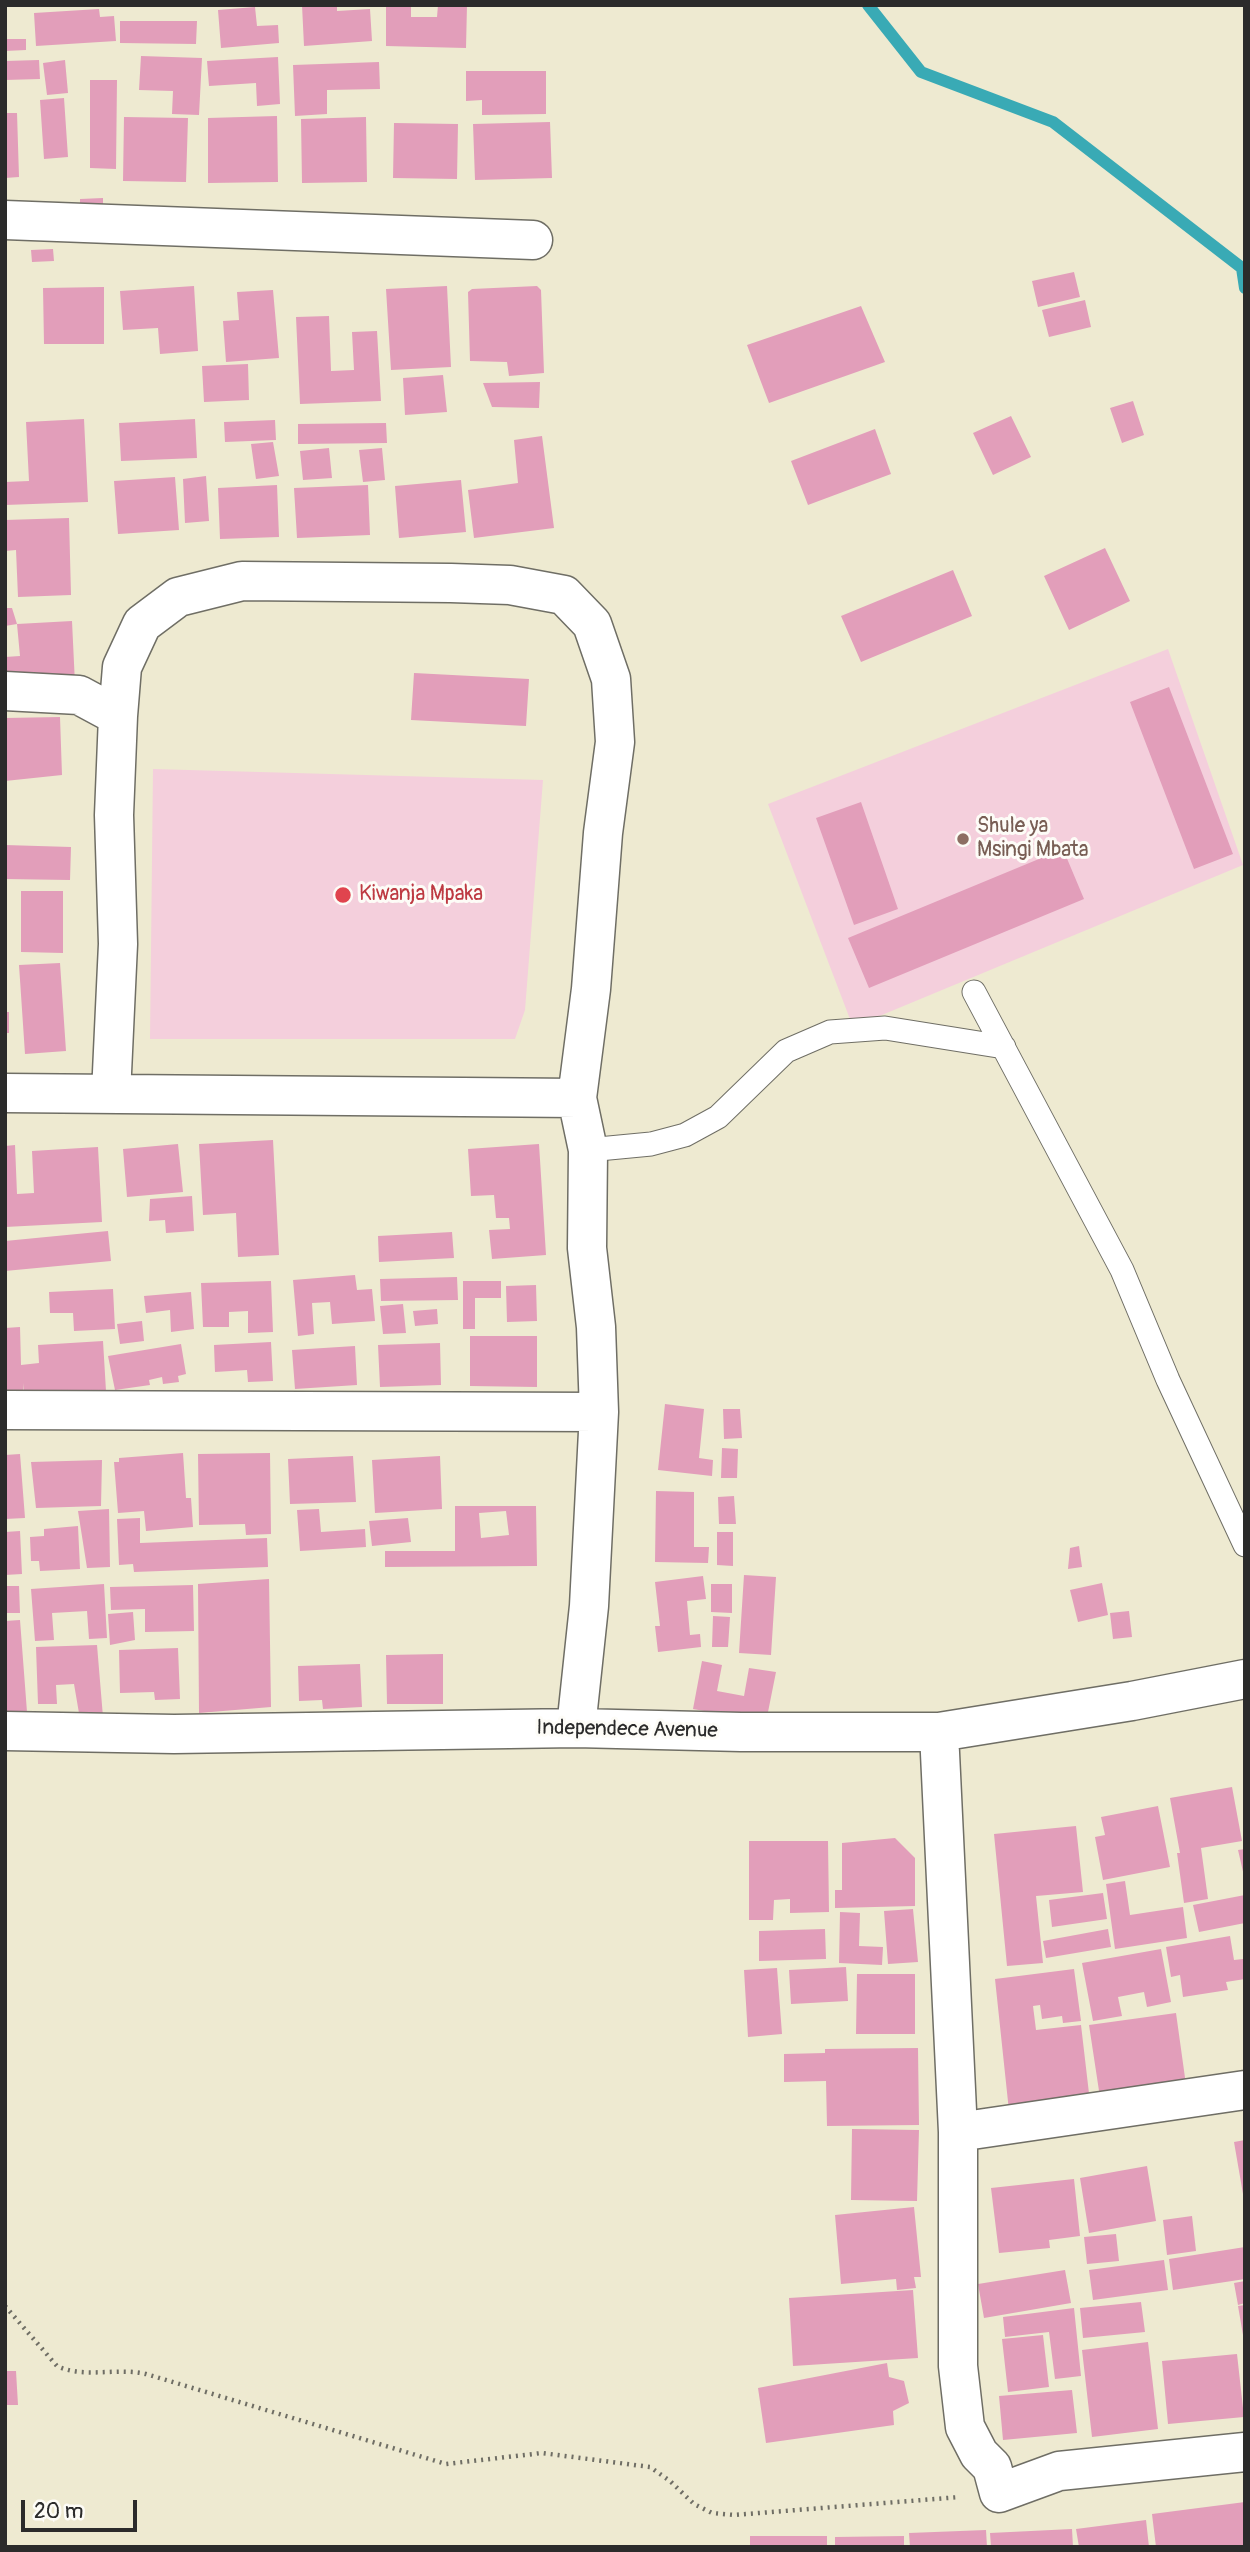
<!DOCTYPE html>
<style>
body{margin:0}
#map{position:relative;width:1250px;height:2552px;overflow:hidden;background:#eeead1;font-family:Pangolin,sans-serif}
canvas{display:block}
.frame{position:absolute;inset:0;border:7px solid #2b2b2b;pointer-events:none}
.scale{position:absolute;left:21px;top:2500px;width:116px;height:32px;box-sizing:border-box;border:4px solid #2b2b2b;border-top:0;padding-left:9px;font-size:21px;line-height:24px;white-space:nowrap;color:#2b2b2b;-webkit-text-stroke:5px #fdfcf7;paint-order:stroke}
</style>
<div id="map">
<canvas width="1250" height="2552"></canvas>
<div class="frame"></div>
<div class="scale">20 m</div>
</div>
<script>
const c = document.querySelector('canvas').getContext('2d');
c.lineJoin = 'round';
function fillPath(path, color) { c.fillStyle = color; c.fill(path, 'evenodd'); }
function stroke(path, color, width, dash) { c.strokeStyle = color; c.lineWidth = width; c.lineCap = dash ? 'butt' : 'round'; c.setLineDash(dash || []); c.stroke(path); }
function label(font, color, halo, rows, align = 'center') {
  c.font = font + ' Pangolin,sans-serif'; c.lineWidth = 6; c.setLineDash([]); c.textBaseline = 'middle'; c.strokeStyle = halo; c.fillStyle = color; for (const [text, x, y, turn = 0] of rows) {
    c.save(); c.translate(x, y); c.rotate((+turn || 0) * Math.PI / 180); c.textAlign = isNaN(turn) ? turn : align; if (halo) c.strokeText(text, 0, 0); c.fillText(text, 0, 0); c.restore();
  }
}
const built = new Path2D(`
 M 1168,649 L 1243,865 L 853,1027 L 768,804 Z
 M 153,769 L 543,780 L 525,1010 L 515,1039 L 150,1039 Z`);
const stream = new Path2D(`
 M 868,5 L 921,72 L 1053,122 L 1242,268 L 1245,288`);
const building = new Path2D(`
 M 302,5 L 337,5 L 337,11 L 370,9 L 372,41 L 304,46 Z
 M 386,5 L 411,5 L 411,17 L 437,17 L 438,5 L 467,5 L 466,48 L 386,46 Z
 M 255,7 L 257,26 L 278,25 L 279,43 L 221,48 L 218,10 Z
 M 99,9 L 100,17 L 114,16 L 116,41 L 36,46 L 34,13 Z
 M 120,21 L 197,21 L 196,44 L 120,43 Z
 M 5,39 L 26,39 L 26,50 L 5,51 Z
 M 141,56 L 202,58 L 199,115 L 172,114 L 173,91 L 139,90 Z
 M 278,57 L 280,104 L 257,106 L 256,83 L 209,86 L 207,61 Z
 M 39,60 L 40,79 L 5,80 L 5,61 Z
 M 65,60 L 68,93 L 47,95 L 43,63 Z
 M 379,62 L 380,89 L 327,90 L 327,114 L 295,116 L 293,65 Z
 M 466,71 L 546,71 L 546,114 L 482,115 L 482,100 L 466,101 Z
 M 90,80 L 117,80 L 116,169 L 90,168 Z
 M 64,98 L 68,157 L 44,159 L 40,100 Z
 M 5,113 L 17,113 L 19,177 L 5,178 Z
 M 277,116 L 278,182 L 208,183 L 208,118 Z
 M 124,117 L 188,118 L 186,182 L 123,181 Z
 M 366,117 L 367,182 L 302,183 L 301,119 Z
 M 550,122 L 552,178 L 475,180 L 473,124 Z
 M 394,123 L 458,124 L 457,179 L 393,178 Z
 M 103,198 L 103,211 L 80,211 L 80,199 Z
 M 53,249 L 54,261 L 32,262 L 31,250 Z
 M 1074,272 L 1080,297 L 1038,307 L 1032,281 Z
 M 194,286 L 198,351 L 160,354 L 158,328 L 123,330 L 120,291 Z
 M 447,286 L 451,367 L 391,370 L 386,289 Z
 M 537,286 L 541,290 L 544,373 L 509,376 L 507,362 L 470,361 L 468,292 L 472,289 Z
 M 104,287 L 104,344 L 44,344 L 43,288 Z
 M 273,290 L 279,358 L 226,362 L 223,321 L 239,320 L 237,292 Z
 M 1085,300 L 1091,327 L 1049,337 L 1042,310 Z
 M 861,306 L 885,362 L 769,403 L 747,345 Z
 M 329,316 L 331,371 L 354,370 L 352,332 L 377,331 L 381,401 L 300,404 L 296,317 Z
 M 248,364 L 249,400 L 204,402 L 202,366 Z
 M 443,375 L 447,412 L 405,415 L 403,378 Z
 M 540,382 L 539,408 L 492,407 L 483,383 Z
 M 1133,401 L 1144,435 L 1122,443 L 1110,408 Z
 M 1011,416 L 1031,457 L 993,475 L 973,433 Z
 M 84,419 L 88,502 L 5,505 L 5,482 L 29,481 L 26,422 Z
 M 195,419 L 197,458 L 121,461 L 119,423 Z
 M 275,420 L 276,440 L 225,442 L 224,422 Z
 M 386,423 L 387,443 L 298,444 L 298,424 Z
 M 875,429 L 891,474 L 808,505 L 791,461 Z
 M 542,436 L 554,528 L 474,538 L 468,490 L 518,483 L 514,440 Z
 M 273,442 L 279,476 L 256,479 L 251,444 Z
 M 329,448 L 332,478 L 303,480 L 300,451 Z
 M 382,448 L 385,480 L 363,482 L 359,450 Z
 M 206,476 L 209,521 L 185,523 L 183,479 Z
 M 175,477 L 179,530 L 118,534 L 114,481 Z
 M 461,480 L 466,532 L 399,538 L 395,486 Z
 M 277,485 L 279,537 L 220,539 L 218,488 Z
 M 368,485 L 370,535 L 297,538 L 294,488 Z
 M 69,518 L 71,595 L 18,597 L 16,550 L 5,551 L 5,520 Z
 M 1105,548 L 1130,601 L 1069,630 L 1044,576 Z
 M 953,570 L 972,616 L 861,662 L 841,616 Z
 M 5,608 L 12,608 L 17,624 L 5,626 Z
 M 72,621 L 75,684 L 5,677 L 5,657 L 20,656 L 17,624 Z
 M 414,673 L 529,679 L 526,726 L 411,720 Z
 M 1169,687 L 1233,854 L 1194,869 L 1130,702 Z
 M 60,717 L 62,775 L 5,781 L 5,718 Z
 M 861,802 L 898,909 L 854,925 L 816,818 Z
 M 5,845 L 71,847 L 70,880 L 5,879 Z
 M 1063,849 L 1084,899 L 869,988 L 848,938 Z
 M 21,891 L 63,891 L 63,953 L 21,952 Z
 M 60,963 L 66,1051 L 25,1054 L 19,965 Z
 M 5,1012 L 9,1012 L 9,1033 L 5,1033 Z
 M 273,1140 L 279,1255 L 238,1257 L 236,1213 L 203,1215 L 199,1144 Z
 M 178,1144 L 183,1192 L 127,1197 L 123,1149 Z
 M 539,1144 L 546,1255 L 492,1259 L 489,1230 L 510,1229 L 509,1218 L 496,1218 L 494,1195 L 471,1196 L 468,1149 Z
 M 15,1145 L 17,1194 L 34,1193 L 32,1151 L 98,1147 L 102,1222 L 5,1227 L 5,1146 Z
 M 192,1196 L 194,1231 L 166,1233 L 165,1220 L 149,1221 L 150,1199 Z
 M 108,1231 L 111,1261 L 5,1271 L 5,1241 Z
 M 452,1232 L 454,1258 L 379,1262 L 378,1236 Z
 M 355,1275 L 357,1290 L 372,1289 L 375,1321 L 332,1324 L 330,1302 L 312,1303 L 314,1334 L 298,1336 L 293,1280 Z
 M 457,1277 L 458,1300 L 381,1301 L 380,1279 Z
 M 271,1281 L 273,1332 L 248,1333 L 248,1311 L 229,1312 L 229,1327 L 203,1327 L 201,1283 Z
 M 463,1281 L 501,1281 L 501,1298 L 475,1298 L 475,1329 L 463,1329 Z
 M 536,1285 L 537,1321 L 507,1322 L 506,1286 Z
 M 113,1289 L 115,1329 L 74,1331 L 73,1313 L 50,1313 L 49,1292 Z
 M 191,1292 L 194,1329 L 171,1332 L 170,1310 L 146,1313 L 144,1296 Z
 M 403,1304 L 406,1333 L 383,1334 L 380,1306 Z
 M 437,1309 L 438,1324 L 415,1326 L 413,1311 Z
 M 142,1321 L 144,1341 L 120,1344 L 117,1324 Z
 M 20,1327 L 21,1365 L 39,1363 L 38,1345 L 103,1341 L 106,1391 L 24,1396 L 23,1383 L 23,1391 L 5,1393 L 5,1328 Z
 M 470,1336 L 537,1336 L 537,1387 L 470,1386 Z
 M 271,1342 L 273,1381 L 248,1382 L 247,1370 L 215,1372 L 214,1345 Z
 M 440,1343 L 441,1385 L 380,1387 L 378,1345 Z
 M 181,1344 L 186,1374 L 178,1376 L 179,1382 L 163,1384 L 162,1377 L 149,1380 L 150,1385 L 115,1390 L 108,1356 Z
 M 355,1346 L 357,1385 L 295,1389 L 292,1350 Z
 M 665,1404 L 704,1409 L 699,1458 L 713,1460 L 712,1476 L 658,1470 Z
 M 723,1409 L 740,1409 L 742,1438 L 724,1439 Z
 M 722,1448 L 738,1449 L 737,1478 L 721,1478 Z
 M 183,1453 L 186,1498 L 191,1498 L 193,1527 L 146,1531 L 144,1511 L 118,1513 L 114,1462 L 119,1462 L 119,1458 Z
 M 270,1453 L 271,1534 L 246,1535 L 245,1524 L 199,1525 L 198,1454 Z
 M 20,1454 L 25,1518 L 5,1519 L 5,1455 Z
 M 353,1456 L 356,1502 L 290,1504 L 288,1459 Z
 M 440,1456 L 442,1509 L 375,1513 L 372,1460 Z
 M 102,1460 L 101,1506 L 36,1508 L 31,1462 Z
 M 656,1491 L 694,1492 L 694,1547 L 709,1547 L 708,1563 L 655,1562 Z
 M 734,1496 L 736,1524 L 719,1524 L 718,1497 Z
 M 455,1506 L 536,1506 L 537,1566 L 385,1567 L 385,1551 L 455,1551 ZM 506,1511 L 509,1535 L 481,1538 L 479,1513 Z
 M 109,1509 L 110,1567 L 87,1568 L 78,1511 Z
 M 319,1509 L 321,1532 L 365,1529 L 366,1547 L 300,1551 L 297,1510 Z
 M 140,1518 L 140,1543 L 267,1538 L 268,1567 L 134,1572 L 133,1564 L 119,1565 L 117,1519 Z
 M 408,1518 L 411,1542 L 372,1546 L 369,1521 Z
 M 78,1526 L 80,1569 L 40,1571 L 39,1561 L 31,1561 L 30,1537 L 44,1536 L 44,1529 Z
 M 20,1531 L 22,1574 L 5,1575 L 5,1532 Z
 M 717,1532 L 733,1532 L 733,1566 L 717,1565 Z
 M 1079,1546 L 1082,1567 L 1068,1569 L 1070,1548 Z
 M 744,1575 L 776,1577 L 771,1655 L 739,1653 Z
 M 703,1576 L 706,1599 L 687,1601 L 690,1635 L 700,1634 L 701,1647 L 658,1652 L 655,1626 L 660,1626 L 655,1582 Z
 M 269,1579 L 271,1707 L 199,1713 L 198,1584 Z
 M 1102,1583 L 1108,1615 L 1078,1622 L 1070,1590 Z
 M 104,1584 L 107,1638 L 89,1639 L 87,1611 L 52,1613 L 54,1640 L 35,1641 L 31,1589 Z
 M 711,1584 L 732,1584 L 732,1613 L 711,1612 Z
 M 193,1585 L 194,1631 L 145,1632 L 145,1609 L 111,1610 L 110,1587 Z
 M 5,1586 L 19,1586 L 20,1613 L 5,1613 Z
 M 1129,1611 L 1132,1637 L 1113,1639 L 1110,1613 Z
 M 133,1612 L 135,1640 L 110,1645 L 108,1614 Z
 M 713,1616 L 730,1617 L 728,1647 L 712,1647 Z
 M 20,1620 L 27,1712 L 5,1715 L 5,1621 Z
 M 97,1645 L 103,1717 L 80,1719 L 74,1684 L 56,1685 L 57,1704 L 38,1704 L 36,1647 Z
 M 178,1648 L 180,1699 L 155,1700 L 154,1692 L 120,1693 L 119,1650 Z
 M 443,1654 L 443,1704 L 387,1704 L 386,1655 Z
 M 702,1661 L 722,1665 L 717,1691 L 744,1696 L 749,1668 L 776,1672 L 766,1722 L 693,1709 Z
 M 360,1664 L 362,1707 L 323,1709 L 322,1700 L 299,1701 L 298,1666 Z
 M 1232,1787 L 1242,1841 L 1201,1848 L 1208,1899 L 1184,1903 L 1177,1853 L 1180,1853 L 1170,1798 Z
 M 1158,1806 L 1170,1867 L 1103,1880 L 1095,1837 L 1105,1835 L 1101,1817 Z
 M 1076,1826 L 1083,1892 L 1036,1896 L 1043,1963 L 1007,1966 L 994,1834 Z
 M 895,1838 L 915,1858 L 915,1906 L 835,1908 L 835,1890 L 842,1890 L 842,1843 Z
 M 749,1841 L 828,1841 L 829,1912 L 790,1913 L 790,1899 L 774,1900 L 773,1920 L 749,1920 Z
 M 1245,1849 L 1245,1876 L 1244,1876 L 1238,1850 Z
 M 1125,1881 L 1130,1915 L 1183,1907 L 1187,1938 L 1115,1949 L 1106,1884 Z
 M 1103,1893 L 1107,1919 L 1052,1927 L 1049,1900 Z
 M 1245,1895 L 1245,1923 L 1199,1932 L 1193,1905 Z
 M 913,1909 L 918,1962 L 888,1964 L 884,1911 Z
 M 840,1912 L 860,1913 L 859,1946 L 883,1947 L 882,1965 L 839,1963 Z
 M 825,1929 L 826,1959 L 759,1961 L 759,1931 Z
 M 1108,1929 L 1111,1947 L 1046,1958 L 1043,1941 Z
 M 1230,1936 L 1234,1960 L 1243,1959 L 1245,1979 L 1226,1982 L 1228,1990 L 1183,1997 L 1180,1975 L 1171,1977 L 1166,1947 Z
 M 1161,1949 L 1171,2002 L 1147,2007 L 1144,1992 L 1118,1997 L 1122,2016 L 1093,2021 L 1082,1963 Z
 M 846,1967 L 848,2001 L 791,2004 L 789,1970 Z
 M 777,1968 L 782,2034 L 748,2037 L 744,1970 Z
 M 1074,1969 L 1081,2021 L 1063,2023 L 1062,2016 L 1042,2019 L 1040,2005 L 1033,2006 L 1036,2030 L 1081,2025 L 1090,2102 L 1009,2111 L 995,1979 Z
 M 857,1974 L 915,1974 L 915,2034 L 856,2034 Z
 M 1176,2013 L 1187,2092 L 1101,2104 L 1089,2025 Z
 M 918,2048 L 919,2125 L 827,2126 L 826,2081 L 784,2082 L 784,2054 L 825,2053 L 825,2049 Z
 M 852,2129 L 919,2130 L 917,2201 L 851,2200 Z
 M 1245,2140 L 1245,2194 L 1243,2194 L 1234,2142 Z
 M 1147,2166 L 1156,2221 L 1089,2233 L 1080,2178 Z
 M 1074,2179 L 1080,2236 L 1049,2240 L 1050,2248 L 999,2253 L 991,2188 Z
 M 914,2207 L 921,2277 L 914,2277 L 916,2288 L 897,2290 L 896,2279 L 841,2284 L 835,2215 Z
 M 1192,2216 L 1196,2251 L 1167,2255 L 1163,2220 Z
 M 1116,2234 L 1119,2261 L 1087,2264 L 1084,2237 Z
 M 1245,2247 L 1245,2279 L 1173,2290 L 1169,2259 Z
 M 1164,2260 L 1168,2290 L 1093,2300 L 1089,2270 Z
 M 1065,2270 L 1071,2303 L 984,2318 L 978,2284 Z
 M 1245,2281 L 1245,2303 L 1238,2305 L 1234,2283 Z
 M 913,2290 L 918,2358 L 793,2366 L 789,2298 Z
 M 1141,2302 L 1145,2332 L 1083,2338 L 1080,2308 Z
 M 1245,2305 L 1245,2334 L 1243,2335 L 1238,2306 Z
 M 1074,2308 L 1081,2376 L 1055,2379 L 1049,2332 L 1005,2337 L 1003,2317 Z
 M 1043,2335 L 1049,2387 L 1008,2392 L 1002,2339 Z
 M 1148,2342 L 1158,2429 L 1092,2437 L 1082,2350 Z
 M 1237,2354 L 1244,2417 L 1168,2424 L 1162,2361 Z
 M 887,2363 L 889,2377 L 904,2381 L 909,2403 L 893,2411 L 894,2425 L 766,2443 L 758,2388 Z
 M 5,2371 L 16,2371 L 18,2405 L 5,2405 Z
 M 1072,2390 L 1077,2433 L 1003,2440 L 999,2396 Z
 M 1245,2502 L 1245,2547 L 1156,2547 L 1152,2514 Z
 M 1146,2520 L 1149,2547 L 1079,2547 L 1076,2529 Z
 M 1072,2529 L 1073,2547 L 991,2547 L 990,2533 Z
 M 986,2530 L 987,2547 L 910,2547 L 909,2533 Z
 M 750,2536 L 827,2536 L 827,2547 L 750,2547 Z
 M 904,2536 L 904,2547 L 835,2547 L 835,2537 Z`);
const path = new Path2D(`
 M 5,2306 L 57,2366 C 84,2379 117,2367 146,2374 L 446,2464 L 542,2453 L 650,2467 L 670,2481 L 694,2504 L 712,2513 L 734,2515 L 960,2497`);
const service = new Path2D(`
 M 974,992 L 1122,1270 L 1168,1380 L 1245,1545
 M 588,1150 L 651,1144 L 685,1135 L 718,1117 L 786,1051 L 830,1032 L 885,1028 L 1004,1047`);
const minor = new Path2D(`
 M 5,220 L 533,240
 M 5,691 L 79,695 L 118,716
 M 5,1093 L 577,1098
 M 111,1094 L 118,944 L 114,815 L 118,716 L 122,667 L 142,624 L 178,597 L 242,581 L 451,583 L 510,585 L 564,595 L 592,624 L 611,679 L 615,742 L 603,833 L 591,989 L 577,1098 L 588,1150 L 587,1248 L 596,1327 L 599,1412 L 589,1606 L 576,1728
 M 5,1410 L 599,1412
 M 5,1731 L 174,1734 L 576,1728 L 741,1732 L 939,1732 L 1132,1701 L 1245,1679
 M 939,1732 L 958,2132 L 958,2366 L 965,2427 L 979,2454 L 992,2467 L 999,2493 L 1059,2471 L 1245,2452
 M 958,2132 L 1245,2090`);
const markers = [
 [963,839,7,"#8d6e63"],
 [343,895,9,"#e0444e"]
];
const educationNames = [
 ["Shule ya",977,827],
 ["Msingi Mbata",977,851]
];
const healthNames = [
 ["Kiwanja Mpaka",359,895]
];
const streetNames = [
 ["Independece Avenue",627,1730,1]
];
fillPath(built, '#f4cfdc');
stroke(stream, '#39aab5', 12);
fillPath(building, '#e29eba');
stroke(service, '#6f6e65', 25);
stroke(minor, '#6f6e65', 41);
stroke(path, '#6f6e65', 4.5, [2, 5]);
stroke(service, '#fff', 23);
stroke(minor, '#fff', 38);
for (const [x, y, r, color] of markers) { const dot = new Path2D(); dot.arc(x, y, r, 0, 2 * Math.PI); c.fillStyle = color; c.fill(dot); stroke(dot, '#fdfcf7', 2.5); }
label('21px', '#785e54', '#fdfcf7', educationNames, 'left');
label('21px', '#be3a42', '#fdfcf7', healthNames, 'left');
label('21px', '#2b2b2b', '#fdfcf7', streetNames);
</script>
